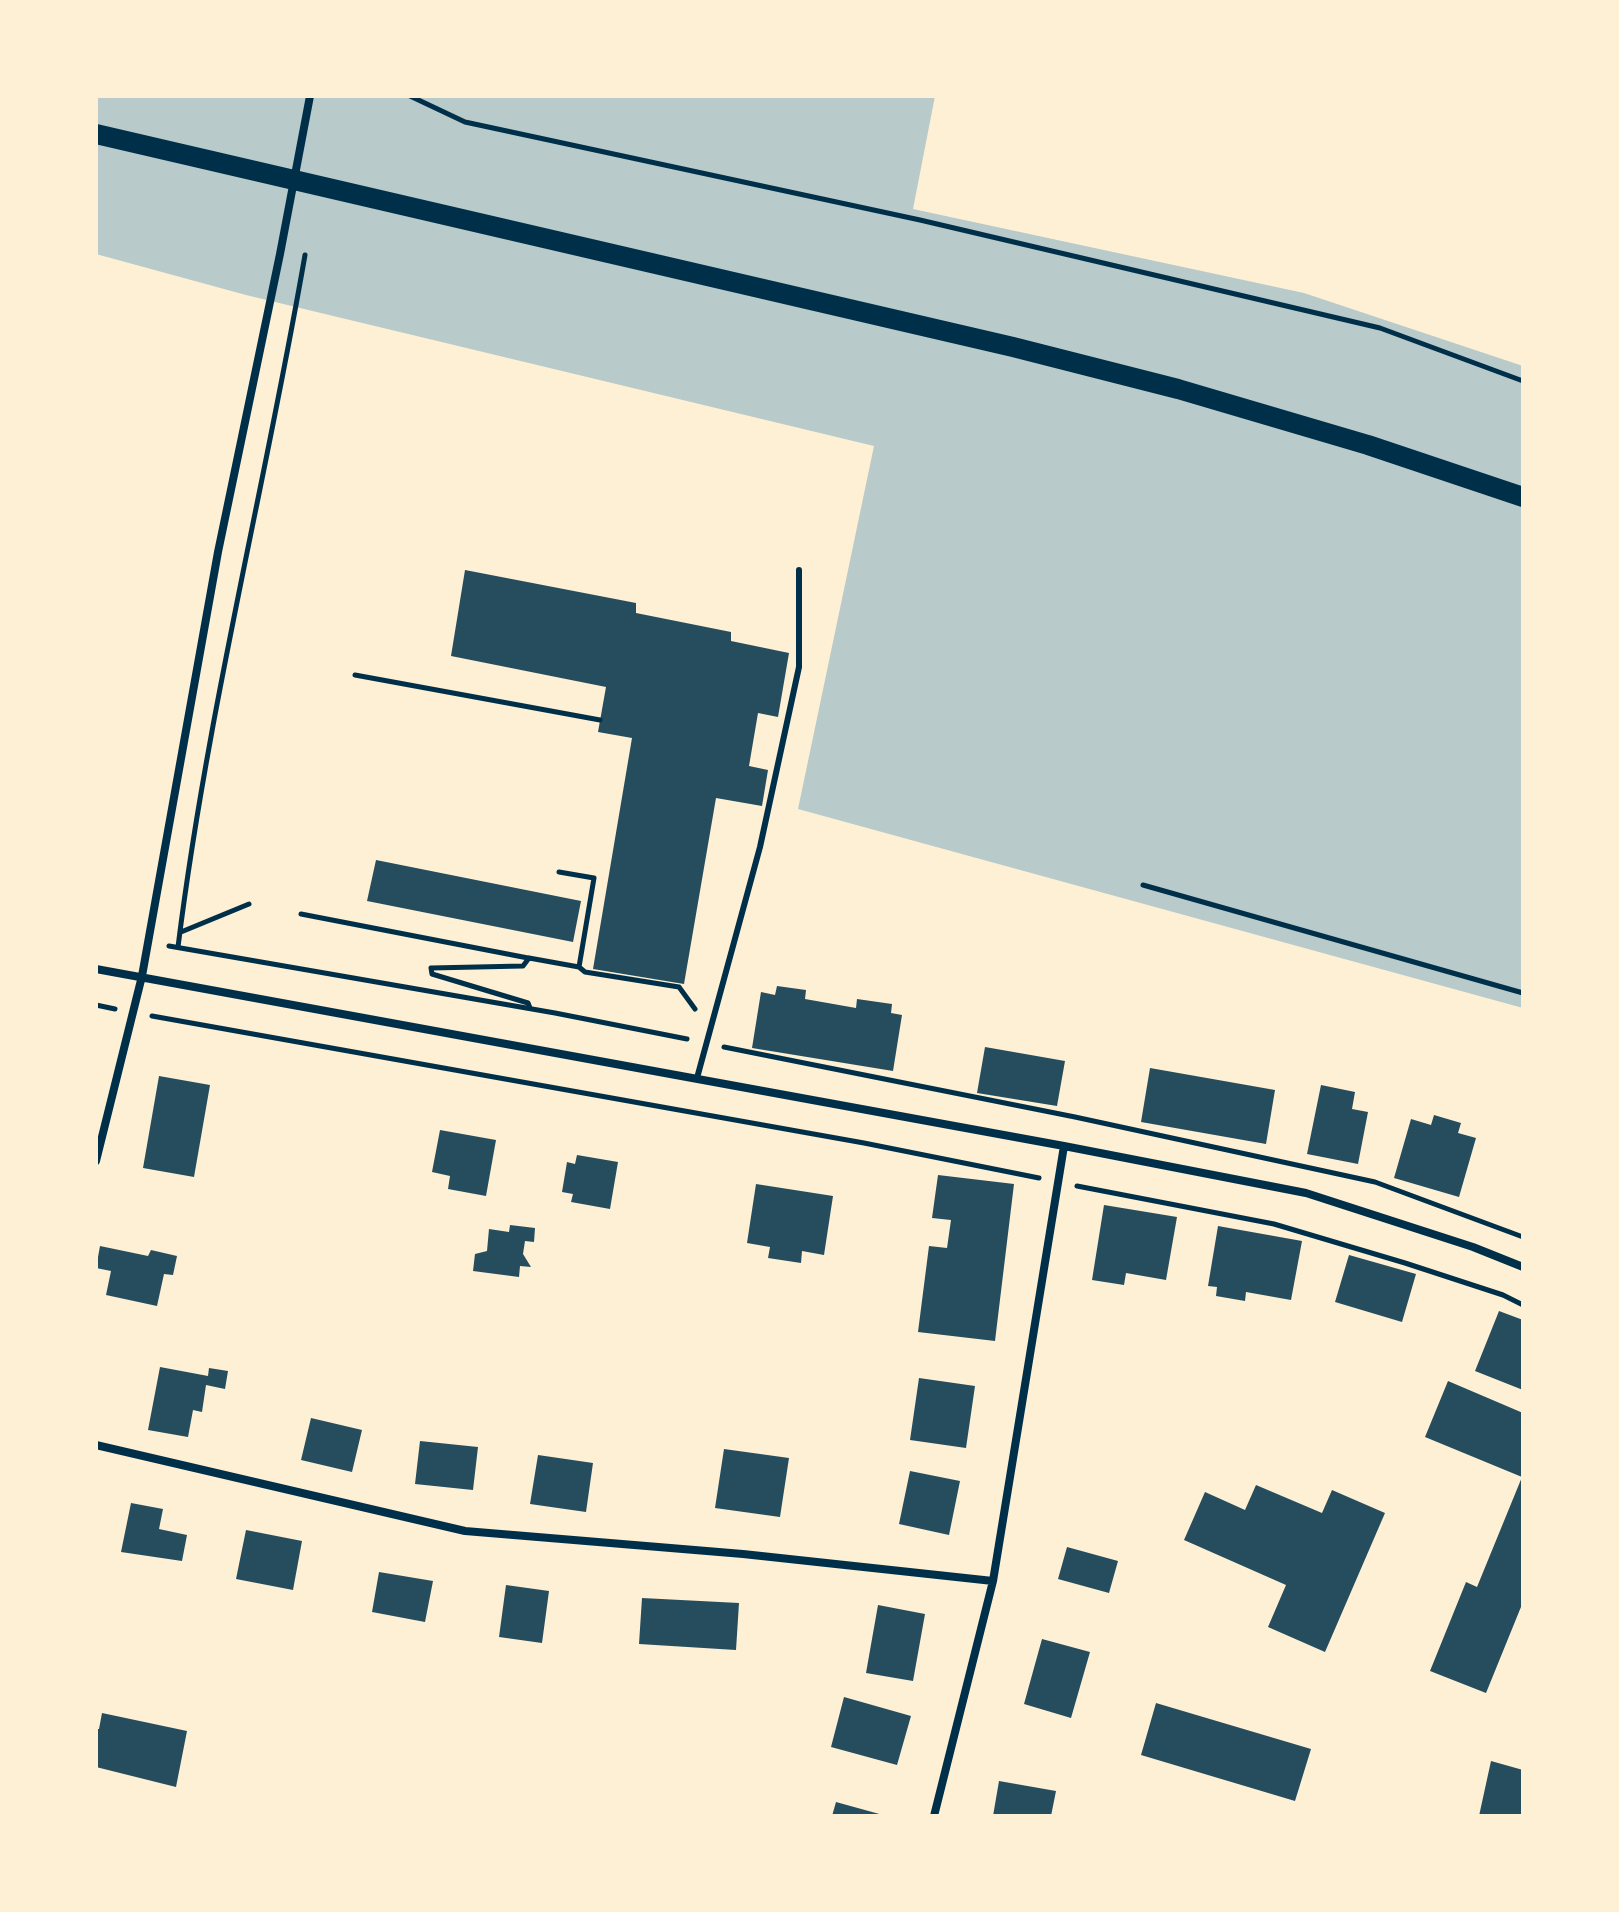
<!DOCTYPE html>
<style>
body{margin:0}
#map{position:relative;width:1619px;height:1912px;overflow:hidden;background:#fdf0d5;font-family:Karla,sans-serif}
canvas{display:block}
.frame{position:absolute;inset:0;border:98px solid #fdf0d5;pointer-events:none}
</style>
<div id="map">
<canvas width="1619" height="1912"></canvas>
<div class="frame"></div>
</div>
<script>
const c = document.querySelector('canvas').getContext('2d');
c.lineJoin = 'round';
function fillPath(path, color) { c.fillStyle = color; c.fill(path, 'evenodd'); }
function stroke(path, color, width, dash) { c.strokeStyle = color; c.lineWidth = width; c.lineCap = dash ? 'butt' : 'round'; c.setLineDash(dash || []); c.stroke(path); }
const green = new Path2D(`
 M 96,96 L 935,96 L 913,209 L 1304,293 L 1523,366 L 1523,1008 L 798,809 L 874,446 L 246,295 L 96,254 Z`);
const building = new Path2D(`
 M 465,570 L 636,603 L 636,613 L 731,632 L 731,641 L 789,653 L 778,717 L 758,713 L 749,766 L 768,770 L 762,806 L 716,798 L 684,984 L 593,969 L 632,738 L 598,732 L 606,687 L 451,656 Z
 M 376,860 L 581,901 L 573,942 L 367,901 Z
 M 777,986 L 806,990 L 805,999 L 856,1008 L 857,999 L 892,1004 L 891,1013 L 902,1015 L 893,1071 L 752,1048 L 761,992 L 775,995 Z
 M 985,1047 L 1065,1061 L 1057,1106 L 977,1093 Z
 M 1150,1068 L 1275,1090 L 1266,1144 L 1141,1122 Z
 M 159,1076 L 210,1085 L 194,1177 L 143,1168 Z
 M 1321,1085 L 1355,1092 L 1352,1109 L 1368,1112 L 1358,1164 L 1307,1154 Z
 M 1434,1115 L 1461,1123 L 1458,1133 L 1476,1138 L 1459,1197 L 1394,1178 L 1411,1119 L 1431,1125 Z
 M 440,1130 L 496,1140 L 486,1196 L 448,1189 L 450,1176 L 432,1172 Z
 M 577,1155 L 618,1162 L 610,1209 L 571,1202 L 573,1194 L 562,1192 L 567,1162 L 575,1164 Z
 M 938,1175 L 1014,1184 L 995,1341 L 918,1332 L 929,1246 L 947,1248 L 951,1220 L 932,1218 Z
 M 756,1184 L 833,1196 L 824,1255 L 802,1251 L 801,1263 L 768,1258 L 770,1247 L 747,1243 Z
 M 1104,1205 L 1177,1217 L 1166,1280 L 1126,1273 L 1124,1285 L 1092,1280 Z
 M 510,1225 L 535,1228 L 534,1242 L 525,1241 L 523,1254 L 531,1267 L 520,1266 L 519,1277 L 473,1271 L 475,1254 L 487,1251 L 489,1229 L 509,1232 Z
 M 1218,1226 L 1302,1241 L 1291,1300 L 1246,1292 L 1245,1301 L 1216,1296 L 1217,1287 L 1208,1286 Z
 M 100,1246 L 148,1256 L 151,1250 L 177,1256 L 173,1275 L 164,1274 L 157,1306 L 106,1295 L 111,1271 L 96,1268 Z
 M 1349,1255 L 1416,1274 L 1402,1322 L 1335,1302 Z
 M 1499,1311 L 1523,1320 L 1523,1390 L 1475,1371 Z
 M 160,1367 L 208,1376 L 209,1368 L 228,1371 L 225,1389 L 206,1385 L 202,1412 L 193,1410 L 188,1437 L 148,1430 Z
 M 919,1378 L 975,1386 L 966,1448 L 910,1440 Z
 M 1448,1381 L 1523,1413 L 1523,1602 L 1486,1693 L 1430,1671 L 1466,1582 L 1477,1587 L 1522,1477 L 1425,1437 Z
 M 311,1418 L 362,1430 L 352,1472 L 301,1460 Z
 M 420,1441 L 478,1447 L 473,1490 L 415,1484 Z
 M 724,1449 L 789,1458 L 780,1517 L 715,1508 Z
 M 538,1455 L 593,1463 L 586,1512 L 530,1504 Z
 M 910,1471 L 960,1481 L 949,1535 L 899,1524 Z
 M 1256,1485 L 1322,1513 L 1332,1490 L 1385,1513 L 1325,1652 L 1268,1627 L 1286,1585 L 1184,1540 L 1205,1492 L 1245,1510 Z
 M 131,1503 L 163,1509 L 159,1529 L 187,1535 L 182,1561 L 121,1552 Z
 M 246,1530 L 302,1541 L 293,1590 L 236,1579 Z
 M 1067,1547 L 1118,1561 L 1109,1593 L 1058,1579 Z
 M 379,1572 L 433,1581 L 425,1622 L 372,1612 Z
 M 506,1585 L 549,1591 L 542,1643 L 499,1637 Z
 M 642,1598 L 739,1603 L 736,1650 L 639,1644 Z
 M 878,1605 L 925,1614 L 913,1681 L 866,1673 Z
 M 1042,1639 L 1090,1652 L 1071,1718 L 1024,1704 Z
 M 844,1697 L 911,1716 L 897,1765 L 831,1747 Z
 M 1156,1703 L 1311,1749 L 1295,1801 L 1141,1755 Z
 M 102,1713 L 187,1731 L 176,1787 L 96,1767 L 96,1729 L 99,1729 Z
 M 1491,1761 L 1523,1770 L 1523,1816 L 1479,1816 Z
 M 999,1781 L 1056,1791 L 1051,1816 L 993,1816 Z
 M 836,1802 L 883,1815 L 883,1816 L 832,1816 Z`);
const path = new Path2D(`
 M 410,96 L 465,122 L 920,220 L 1380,328 L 1523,381
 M 355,675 L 600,720
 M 1143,885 L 1523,993
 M 301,914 L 528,958
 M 181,932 L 249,904
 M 169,946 L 555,1013 L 687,1039
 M 178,947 C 207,714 265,486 305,255
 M 579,967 L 585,972 L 679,987 L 695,1009
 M 96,1005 L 115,1009
 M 530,1008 L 528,1003 L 432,974 L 431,968 L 523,966 L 529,958 L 579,967 L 594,878 L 559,872
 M 152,1016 L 864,1143 L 1039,1178
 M 724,1047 L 1075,1117 L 1375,1182 L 1523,1237
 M 1077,1186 L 1274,1224 L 1405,1263 L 1503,1295 L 1523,1305`);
const service = new Path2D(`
 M 697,1078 L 760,847 L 799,667 L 799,570`);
const minor = new Path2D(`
 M 96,969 L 1064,1146 L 1306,1193 L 1473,1247 L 1523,1267
 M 96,1161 L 142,976 L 218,552 L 280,254 L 310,96
 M 96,1445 L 465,1531 L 743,1554 L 993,1581
 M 934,1816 L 993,1581 L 1064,1146`);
const primary = new Path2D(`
 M 96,134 L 1013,347 L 1178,389 L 1368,445 L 1523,497`);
fillPath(green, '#b9caca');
fillPath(building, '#264d5e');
stroke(path, '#003049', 5);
stroke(service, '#003049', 6);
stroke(minor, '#003049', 8);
stroke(primary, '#003049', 20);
</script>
